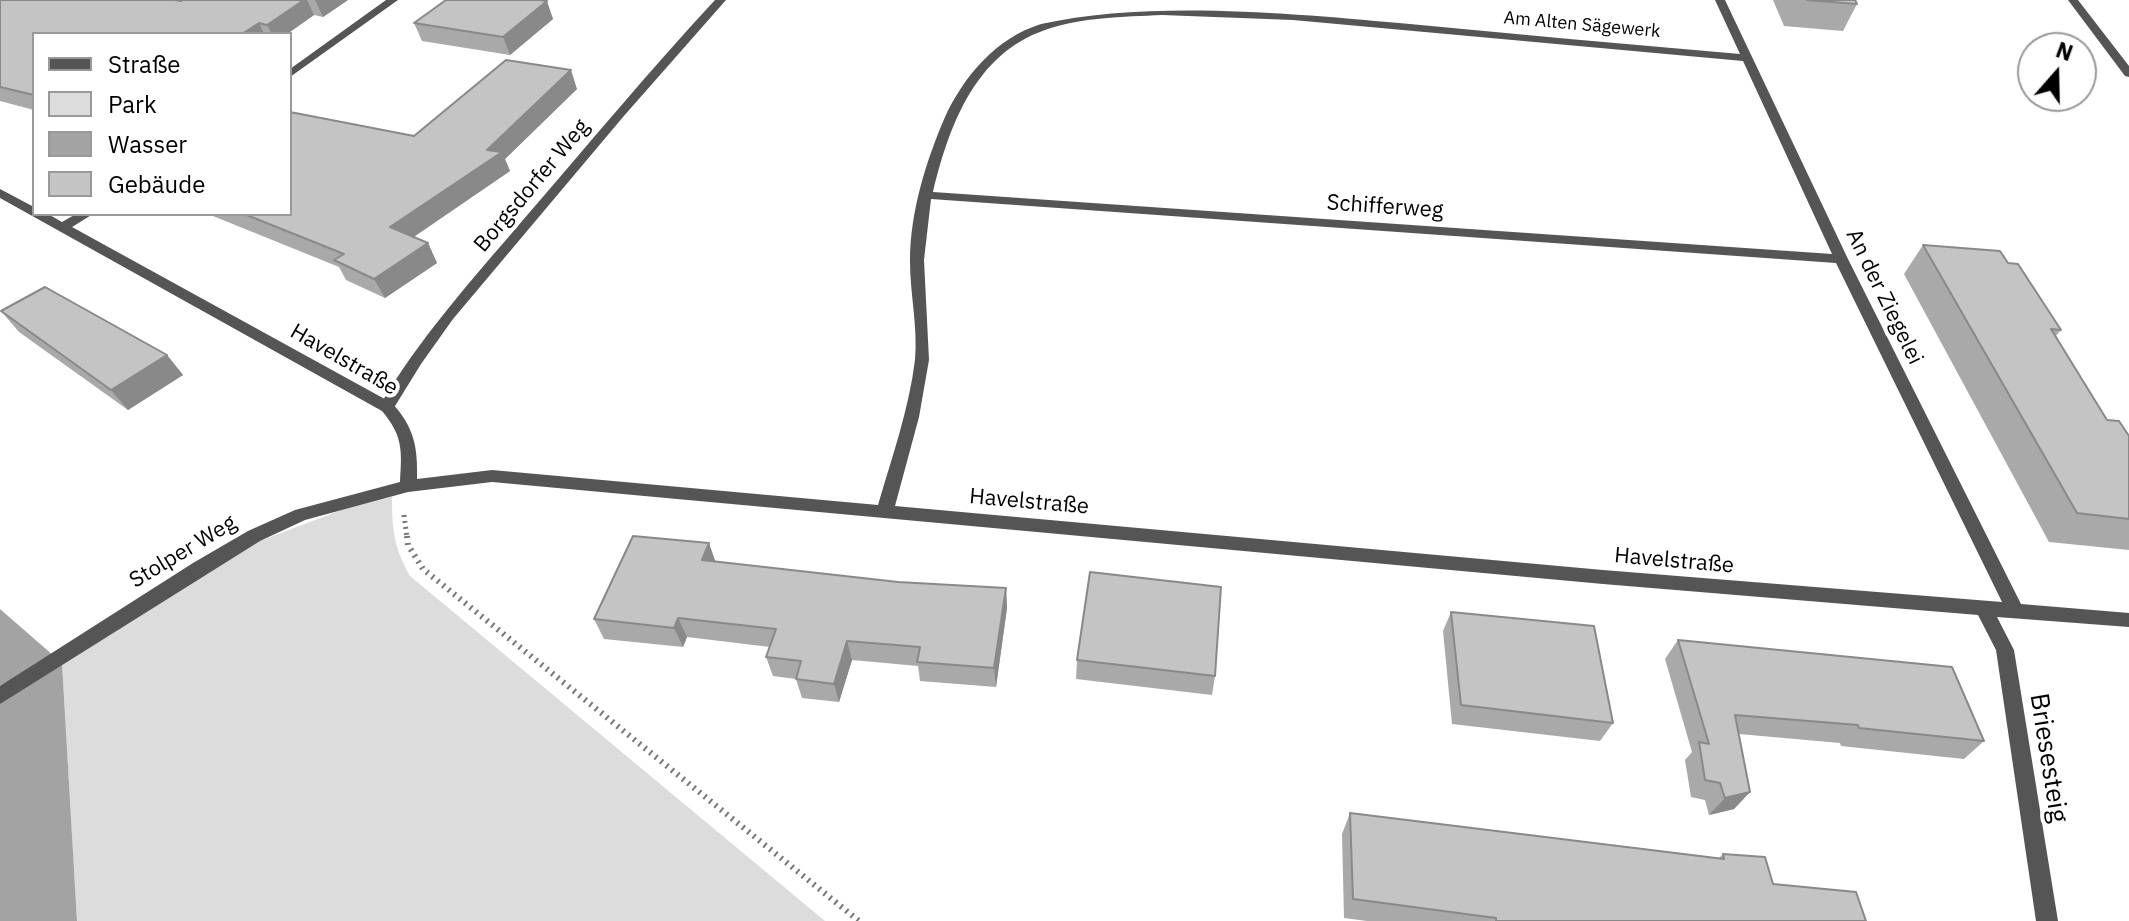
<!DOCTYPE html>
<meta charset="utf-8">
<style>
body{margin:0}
#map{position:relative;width:2129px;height:921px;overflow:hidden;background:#fff;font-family:"IBM Plex Sans",sans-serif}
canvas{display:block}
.legend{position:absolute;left:32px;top:32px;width:260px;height:184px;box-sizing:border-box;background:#fff;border:2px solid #999;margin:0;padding:10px 14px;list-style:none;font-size:24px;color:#000}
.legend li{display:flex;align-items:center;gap:16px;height:40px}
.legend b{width:40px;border:2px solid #999}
.north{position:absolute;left:2017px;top:32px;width:80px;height:80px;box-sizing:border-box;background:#fff;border:2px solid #999;border-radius:50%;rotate:20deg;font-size:22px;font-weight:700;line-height:32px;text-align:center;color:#000}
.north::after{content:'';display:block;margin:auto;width:28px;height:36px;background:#000;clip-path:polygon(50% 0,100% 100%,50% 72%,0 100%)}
</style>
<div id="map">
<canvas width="2129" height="921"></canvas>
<ul class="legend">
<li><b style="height:10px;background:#555"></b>Straße</li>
<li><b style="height:22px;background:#dcdcdc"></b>Park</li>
<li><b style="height:22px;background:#a3a3a3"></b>Wasser</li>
<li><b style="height:22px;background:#c4c4c4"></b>Gebäude</li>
</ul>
<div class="north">N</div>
</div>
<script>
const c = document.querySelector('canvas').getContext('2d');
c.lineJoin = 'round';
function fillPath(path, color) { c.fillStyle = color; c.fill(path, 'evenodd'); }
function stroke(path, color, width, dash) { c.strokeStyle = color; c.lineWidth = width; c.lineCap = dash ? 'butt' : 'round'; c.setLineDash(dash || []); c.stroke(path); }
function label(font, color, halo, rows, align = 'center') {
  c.font = font + ' "IBM Plex Sans",sans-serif'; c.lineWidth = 8; c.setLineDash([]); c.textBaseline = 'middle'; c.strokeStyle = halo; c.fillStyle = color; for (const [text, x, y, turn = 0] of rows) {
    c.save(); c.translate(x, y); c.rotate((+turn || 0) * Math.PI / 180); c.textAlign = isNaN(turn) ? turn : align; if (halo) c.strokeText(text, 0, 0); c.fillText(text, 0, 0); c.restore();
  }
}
const green = new Path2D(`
 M 392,497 C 392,531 394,547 410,576 L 825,921 L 77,921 L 62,663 L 257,542 L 344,509 Z`);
const water = new Path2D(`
 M 0,609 L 62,663 L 77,921 L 0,921 Z`);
const pathFar1 = new Path2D(`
 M 404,515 L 407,538`);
const path = new Path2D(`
 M 407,536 L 408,545 L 423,569 L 859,921`);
const service = new Path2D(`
 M 715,0 L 726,0 L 623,117 L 453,319 L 421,364 L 392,411 L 382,411 L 379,407 C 419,338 472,280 523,220 C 587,146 649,71 715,0 Z`);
const minor = new Path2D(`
 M 386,0 L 398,0 L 290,77 L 290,69 Z
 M 1715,0 L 1725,0 L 1848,259 L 2021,604 L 2129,613 L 2129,627 L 1997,617 L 2014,650 L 2058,921 L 2036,921 L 1996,650 L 1978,615 L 1603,584 L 492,482 L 408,492 L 305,520 L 260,541 L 0,704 L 0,686 L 193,563 L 248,531 L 295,510 L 400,482 C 402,450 403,436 382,411 L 0,198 L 0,189 L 34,207 L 34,214 L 48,214 L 62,222 L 76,214 L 93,214 L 72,227 L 392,403 C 414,427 418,447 417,479 L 492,470 L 878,505 C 892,457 909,409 915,360 C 918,327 910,294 910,261 C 910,212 926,161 945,117 C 964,76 996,38 1041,24 C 1146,0 1290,13 1399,23 C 1513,34 1626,44 1740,54 ZM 1162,15 L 1293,20 L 1743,61 L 1832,254 L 933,192 C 949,126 975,54 1045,30 C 1081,17 1123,17 1162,15 ZM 931,199 L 1836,263 L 2002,602 L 1603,570 L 895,506 L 919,417 L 929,360 L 924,260 Z
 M 2068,0 L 2078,0 L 2129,66 L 2129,77 L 2125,76 Z`);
const wall = new Path2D(`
 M 0,0 L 181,1 L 182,0 L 348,0 L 323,17 L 314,15 L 287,34 L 34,34 L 34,110 L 0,101 Z
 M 446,0 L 545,0 L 544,1 L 553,19 L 510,55 L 422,41 L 414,23 Z
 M 1773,0 L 1855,0 L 1857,4 L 1843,31 L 1784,26 Z
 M 577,89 L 505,159 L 510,171 L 414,237 L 428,243 L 437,263 L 385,298 L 346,280 L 339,267 L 208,214 L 290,214 L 414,136 Z
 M 1923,245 L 2061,330 L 2055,337 L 2107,420 L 2129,436 L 2129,550 L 2049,542 L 1904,274 Z
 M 1,311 L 167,355 L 183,375 L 128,410 L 19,332 Z
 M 716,562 L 898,582 L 1006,588 L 1007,608 L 996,687 L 920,681 L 918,666 L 852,660 L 839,702 L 802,698 L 796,679 L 773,676 L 766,657 L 770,647 L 687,637 L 683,647 L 604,639 L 594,619 Z
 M 1451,612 L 1613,723 L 1600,741 L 1452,724 L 1443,631 Z
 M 1678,640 L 1984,741 L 1964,759 L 1841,746 L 1840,743 L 1739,734 L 1750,792 L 1734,809 L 1709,815 L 1705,800 L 1691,797 L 1685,760 L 1692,752 L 1665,659 Z
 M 1077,660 L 1215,676 L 1212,695 L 1076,679 Z
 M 1350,813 L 1719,858 L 1723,854 L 1773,884 L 1866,921 L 1367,921 L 1344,918 L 1342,834 Z`);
const shadedWall = new Path2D(`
 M 304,0 L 307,0 L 314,15 L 287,34 L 272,34 L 267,25 Z
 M 315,0 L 348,0 L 323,17 Z
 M 547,1 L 553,19 L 510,55 L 503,37 Z
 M 259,23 L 264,34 L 242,34 Z
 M 571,70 L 577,89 L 505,159 L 510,171 L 400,246 L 390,227 L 487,150 Z
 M 428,243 L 437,263 L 385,298 L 374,279 Z
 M 167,355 L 183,375 L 128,410 L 111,390 Z
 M 709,543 L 716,563 L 702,560 Z
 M 1006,588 L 1007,608 L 996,687 L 994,668 Z
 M 678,618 L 687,637 L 683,647 L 674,628 Z
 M 847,641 L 852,660 L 839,702 L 834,684 Z
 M 1750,792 L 1734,809 L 1709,815 L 1725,798 Z`);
const building = new Path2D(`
 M 0,0 L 175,0 L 181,1 L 182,0 L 304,0 L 267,25 L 259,23 L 242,34 L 34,34 L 34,95 L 0,87 Z
 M 446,0 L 540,0 L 547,1 L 503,37 L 414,23 Z
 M 1807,0 L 1855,0 L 1857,4 Z
 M 506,60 L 571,70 L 487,150 L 502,152 L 390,227 L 428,243 L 374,279 L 334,260 L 344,254 L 244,214 L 290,214 L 290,112 L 414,136 Z
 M 1923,245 L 2000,251 L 2008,263 L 2018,264 L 2061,330 L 2051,329 L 2107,420 L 2119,421 L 2129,436 L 2129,519 L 2077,513 Z
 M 45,287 L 167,355 L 111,390 L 1,311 Z
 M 633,536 L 709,543 L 702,560 L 898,582 L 1006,588 L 994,668 L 917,662 L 920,647 L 847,641 L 834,684 L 796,679 L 801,661 L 766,657 L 776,629 L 678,618 L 674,628 L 594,619 Z
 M 1090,572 L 1221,587 L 1215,676 L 1077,660 Z
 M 1451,612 L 1594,626 L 1613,723 L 1461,705 Z
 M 1678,640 L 1952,667 L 1984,741 L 1859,728 L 1858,725 L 1735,715 L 1750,792 L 1725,798 L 1720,783 L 1705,780 L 1699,742 L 1709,744 Z
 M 1350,813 L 1724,859 L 1723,854 L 1765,857 L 1773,884 L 1856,892 L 1866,921 L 1496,921 L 1496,918 L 1353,899 Z`);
const farStreetnames = [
 ["Am Alten Sägewerk",1582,25,5]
];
const streetNames = [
 ["Borgsdorfer Weg",532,186,-50],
 ["Schifferweg",1385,207,4],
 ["An der Ziegelei",1884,297,64],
 ["Havelstraße",344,360,30],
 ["Havelstraße",1029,502,5],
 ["Stolper Weg",183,552,-31],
 ["Havelstraße",1674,561,5]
];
const nearStreetnames = [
 ["Briesesteig",2048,758,81]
];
fillPath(green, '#dcdcdc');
fillPath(water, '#a3a3a3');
stroke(pathFar1, '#777', 5, [2, 4]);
stroke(path, '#777', 6, [2, 5]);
fillPath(service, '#555');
fillPath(minor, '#555');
fillPath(wall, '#a9a9a9');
fillPath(shadedWall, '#898989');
fillPath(building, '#c4c4c4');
stroke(building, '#898989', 2);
label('18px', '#000', '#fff', farStreetnames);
label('22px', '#000', '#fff', streetNames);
label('26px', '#000', '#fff', nearStreetnames);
</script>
